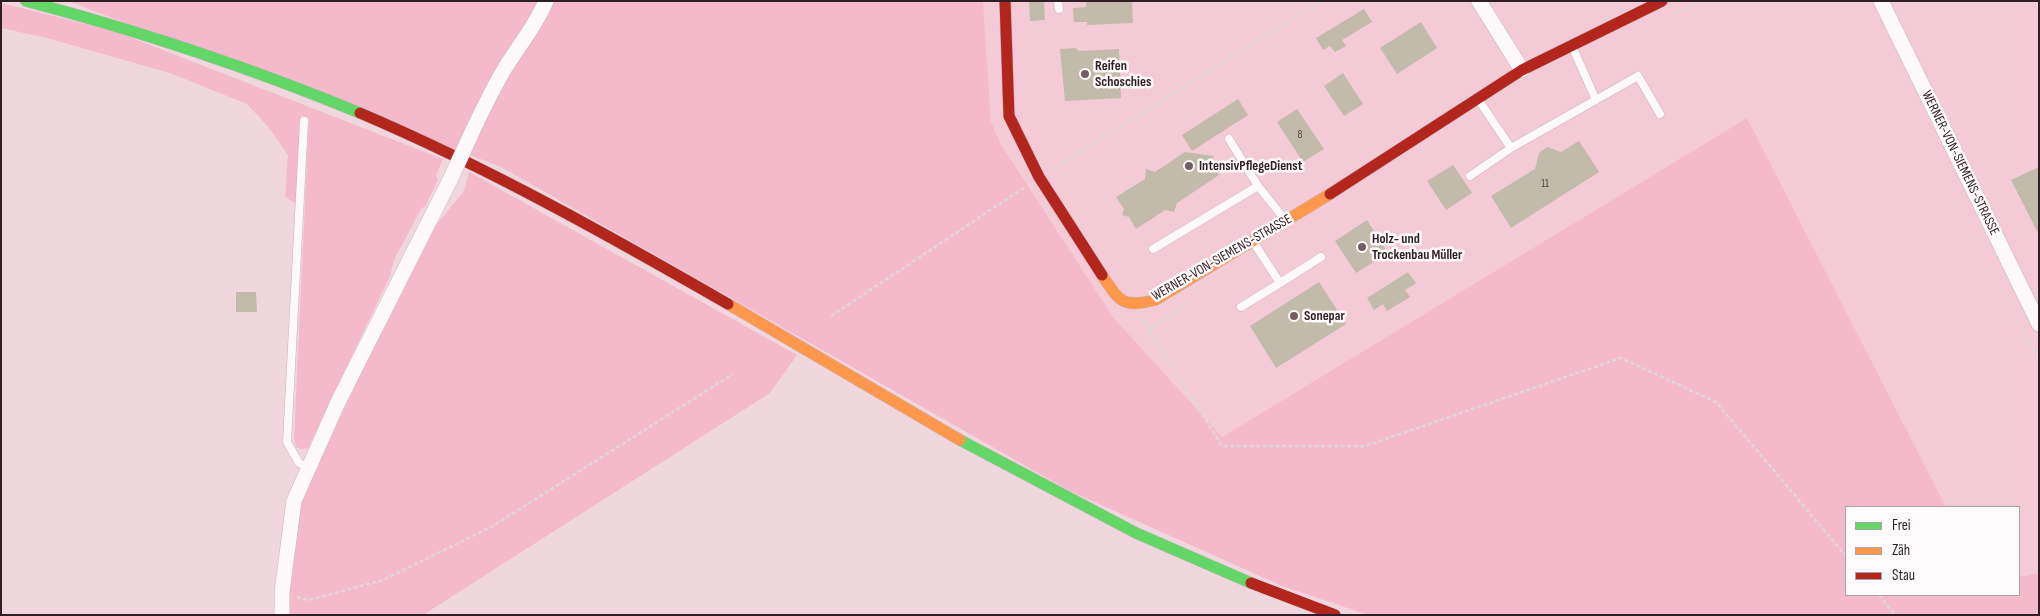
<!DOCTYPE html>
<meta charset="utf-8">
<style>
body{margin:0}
#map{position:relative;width:2040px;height:616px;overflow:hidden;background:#f0d6dd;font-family:"Sofia Sans Condensed",sans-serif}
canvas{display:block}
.frame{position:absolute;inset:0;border:2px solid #2f1e23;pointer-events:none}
.legend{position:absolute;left:1845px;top:506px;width:175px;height:90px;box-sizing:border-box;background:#fffafb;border:1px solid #aca2a5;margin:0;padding:6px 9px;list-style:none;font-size:15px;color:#2f1e23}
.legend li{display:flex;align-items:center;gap:10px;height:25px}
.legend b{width:25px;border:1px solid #aca2a5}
</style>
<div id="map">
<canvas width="2040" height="616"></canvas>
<div class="frame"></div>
<ul class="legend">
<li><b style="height:6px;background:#63d668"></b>Frei</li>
<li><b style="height:6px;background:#ff974d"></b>Zäh</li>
<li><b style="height:6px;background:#b3261e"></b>Stau</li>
</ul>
</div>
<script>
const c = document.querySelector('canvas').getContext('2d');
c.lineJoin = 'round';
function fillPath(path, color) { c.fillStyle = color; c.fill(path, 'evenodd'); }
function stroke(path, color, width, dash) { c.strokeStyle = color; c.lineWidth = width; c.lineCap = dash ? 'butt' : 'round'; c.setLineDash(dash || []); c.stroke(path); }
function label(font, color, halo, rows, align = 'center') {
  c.font = font + ' "Sofia Sans Condensed",sans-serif'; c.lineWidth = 5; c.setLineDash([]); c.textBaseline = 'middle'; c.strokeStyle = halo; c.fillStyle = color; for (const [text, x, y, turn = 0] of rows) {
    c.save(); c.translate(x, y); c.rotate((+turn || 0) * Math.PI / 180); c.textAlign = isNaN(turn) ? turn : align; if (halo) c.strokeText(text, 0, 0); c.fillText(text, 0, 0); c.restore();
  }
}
const built = new Path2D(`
 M 983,1 L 2039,1 L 2039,573 L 2019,577 L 2019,507 L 1946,507 L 1747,118 L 1222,437 L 1113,317 L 1001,143 L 991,122 Z`);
const green = new Path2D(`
 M 68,1 L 983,1 L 991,122 L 1001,144 L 1113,317 L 1222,437 L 1747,118 L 1946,507 L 1846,507 L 1846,595 L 2019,595 L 2019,577 L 2039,573 L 2039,615 L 1368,615 L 1282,586 L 1068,490 L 501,167 Z
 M 1,3 L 114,31 L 443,159 L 436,175 L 438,180 L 426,205 L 421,209 L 394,260 L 390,276 L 308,448 L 301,449 L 296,447 L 294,438 L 309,118 L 301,115 L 297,204 L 285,197 L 288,155 L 270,129 L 247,104 L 170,73 L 47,38 L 1,28 Z
 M 469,172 L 797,355 L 770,393 L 423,615 L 277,615 L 301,502 L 367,360 L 436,225 L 464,191 Z`);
const building = new Path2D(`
 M 1029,1 L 1044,1 L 1045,20 L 1030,21 Z
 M 1086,1 L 1132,1 L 1133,23 L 1087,25 L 1087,22 L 1074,22 L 1073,8 L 1086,7 Z
 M 1364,9 L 1372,22 L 1342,40 L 1346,46 L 1335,52 L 1330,46 L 1323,50 L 1316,38 Z
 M 1421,22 L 1437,48 L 1397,74 L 1380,48 Z
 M 1076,48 L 1079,51 L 1119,49 L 1121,98 L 1065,101 L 1060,49 Z
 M 1343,73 L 1363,104 L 1344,116 L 1324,86 Z
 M 1238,99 L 1248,115 L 1192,151 L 1182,135 Z
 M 1297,109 L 1324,149 L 1303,162 L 1277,122 Z
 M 1579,141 L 1599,172 L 1511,228 L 1491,196 L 1535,169 L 1539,153 L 1547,147 L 1561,152 Z
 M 1185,152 L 1214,156 L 1211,162 L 1219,175 L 1177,203 L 1174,212 L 1165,210 L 1136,229 L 1129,217 L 1122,215 L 1124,209 L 1116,197 L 1145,179 L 1146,169 L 1155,172 Z
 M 1453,165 L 1472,193 L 1446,210 L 1427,181 Z
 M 2039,167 L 2039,235 L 2011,180 Z
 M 1367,220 L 1388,253 L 1356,273 L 1335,241 Z
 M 1408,272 L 1416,283 L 1405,290 L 1410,297 L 1387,311 L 1383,304 L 1374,310 L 1367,298 Z
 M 1319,282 L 1346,324 L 1276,368 L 1250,326 Z
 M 236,292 L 256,292 L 257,312 L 236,312 Z`);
const path = new Path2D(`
 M 1676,12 L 1699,1
 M 1053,169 L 1321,1
 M 831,316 L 1025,187
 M 1143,321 L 1222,446 L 1365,446 L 1621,358 L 1716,402 L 1846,556
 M 1149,329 L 1193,300
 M 2024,331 L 2039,361
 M 1879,595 L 1895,615
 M 297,597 L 309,600 L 383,580 L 493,526 L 733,374`);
const lane = new Path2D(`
 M 1058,1 L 1059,9
 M 1572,46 L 1596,100
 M 1478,99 L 1511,148
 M 304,121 L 287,442 L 299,463 L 309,468
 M 1229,139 L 1258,186 L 1286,221
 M 1470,176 L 1511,148 L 1638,76 L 1660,114
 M 1254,243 L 1280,283 L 1321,257
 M 1153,249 L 1258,186
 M 1241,307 L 1280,283`);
const street = new Path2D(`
 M 1479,1 L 1522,70
 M 1881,1 L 2039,324
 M 473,130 C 483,109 493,88 505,68 C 519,45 535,27 546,1
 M 282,615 L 282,592 L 294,501 L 338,402 L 450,180`);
const fast = new Path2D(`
 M 26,1 C 140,31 251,68 360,113
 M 960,440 L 1136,533 L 1251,583`);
const slow = new Path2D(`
 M 1102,275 C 1120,302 1122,308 1155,300 L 1330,194
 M 728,304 L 960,440`);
const jam = new Path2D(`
 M 1005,1 L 1009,116 L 1039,177 L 1102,275
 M 360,113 C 487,167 608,235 728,304
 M 1330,194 L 1522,70 L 1662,1
 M 1251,583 L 1335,615`);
const streetBridge = new Path2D(`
 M 450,180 L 473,130`);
const markers = [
 [1085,74,5,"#735e64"],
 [1189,166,5,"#735e64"],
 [1362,247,5,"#735e64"],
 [1294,316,5,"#735e64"]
];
const numberNames = [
 ["8",1300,135],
 ["11",1545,184]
];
const poiNames = [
 ["Reifen",1095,66],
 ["Schoschies",1095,82],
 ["IntensivPflegeDienst",1199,166],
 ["Holz- und",1372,239],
 ["Trockenbau Müller",1372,255],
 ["Sonepar",1304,316]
];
const streetNames = [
 ["WERNER-VON-SIEMENS-STRASSE",1960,163,64],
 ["WERNER-VON-SIEMENS-STRASSE",1222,258,-30]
];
fillPath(built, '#f4cad6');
fillPath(green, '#f5b9cc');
fillPath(building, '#c2baaa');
stroke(lane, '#c8b4ba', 9);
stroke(street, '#c8b4ba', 16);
stroke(fast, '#c8b4ba', 12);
stroke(slow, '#c8b4ba', 12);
stroke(jam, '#c8b4ba', 12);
stroke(path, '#dfd7da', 2.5, [4, 2.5]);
stroke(lane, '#fdf9fa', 8);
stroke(street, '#fdf9fa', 15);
stroke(fast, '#63d668', 11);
stroke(slow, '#ff974d', 11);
stroke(jam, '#b3261e', 11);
stroke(streetBridge, '#c8b4ba', 16, []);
stroke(streetBridge, '#fdf9fa', 15);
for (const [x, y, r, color] of markers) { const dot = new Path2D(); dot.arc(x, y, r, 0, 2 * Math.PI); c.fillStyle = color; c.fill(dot); stroke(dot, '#fffafb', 2); }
label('11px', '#544545', null, numberNames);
label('bold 14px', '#2f1e23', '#fffafb', poiNames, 'left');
label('14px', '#2f1e23', '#fffafb', streetNames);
</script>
